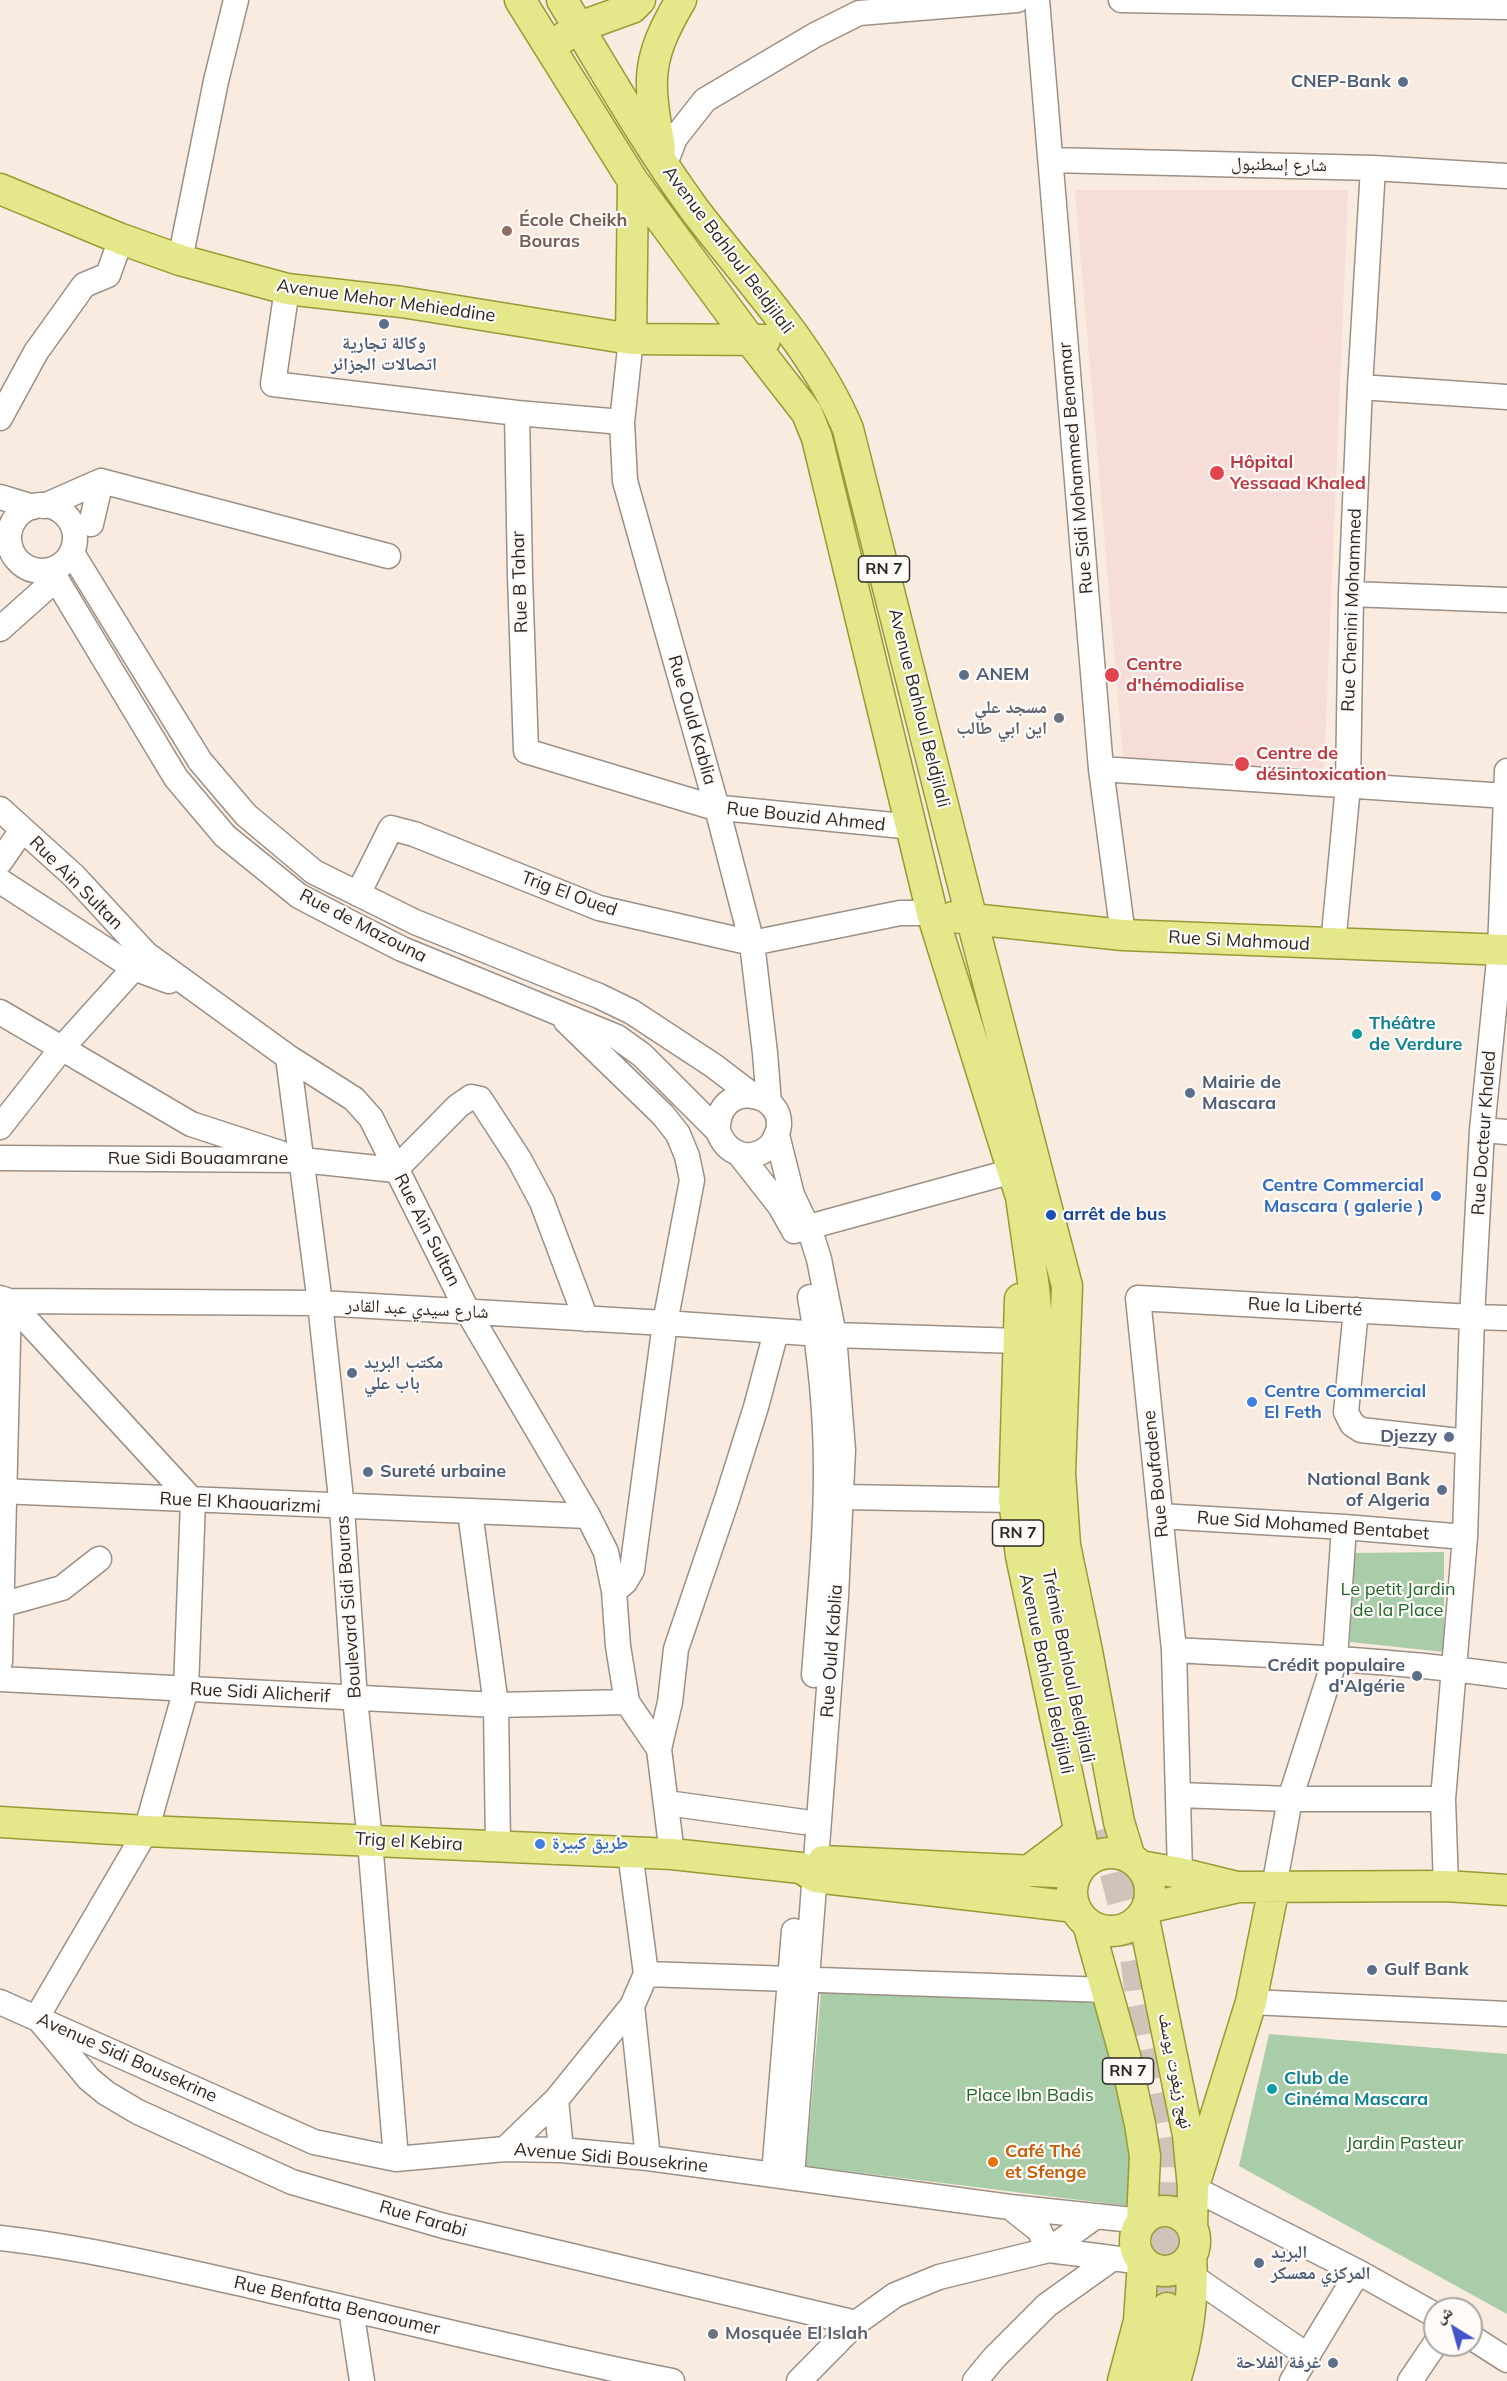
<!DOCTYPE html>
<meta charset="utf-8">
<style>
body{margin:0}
#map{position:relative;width:1507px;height:2381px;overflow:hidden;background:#f9ebdf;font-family:Mulish,"Noto Naskh Arabic",sans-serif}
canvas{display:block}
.north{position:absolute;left:1423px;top:2297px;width:60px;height:60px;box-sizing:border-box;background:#fdfaf8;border:2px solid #aaa6a3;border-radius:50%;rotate:323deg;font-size:16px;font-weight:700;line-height:24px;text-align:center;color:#2d2824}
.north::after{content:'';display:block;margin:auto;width:21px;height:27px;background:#4555c9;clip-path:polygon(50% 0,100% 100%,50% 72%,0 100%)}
</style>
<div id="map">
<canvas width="1507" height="2381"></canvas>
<div class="north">ش</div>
</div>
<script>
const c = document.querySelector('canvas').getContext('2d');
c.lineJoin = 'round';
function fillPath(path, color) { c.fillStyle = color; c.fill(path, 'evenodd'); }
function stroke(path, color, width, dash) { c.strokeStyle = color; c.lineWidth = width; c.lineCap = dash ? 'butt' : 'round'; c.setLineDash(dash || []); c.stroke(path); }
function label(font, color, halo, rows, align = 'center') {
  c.font = font + ' Mulish,"Noto Naskh Arabic",sans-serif'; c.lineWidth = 4.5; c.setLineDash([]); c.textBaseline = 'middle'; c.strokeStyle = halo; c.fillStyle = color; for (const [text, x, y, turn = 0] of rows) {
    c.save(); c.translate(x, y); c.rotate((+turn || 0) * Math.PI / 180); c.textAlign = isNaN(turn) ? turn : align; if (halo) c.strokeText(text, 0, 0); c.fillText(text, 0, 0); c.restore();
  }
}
const medical = new Path2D(`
 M 1075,190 L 1348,190 L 1324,769 L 1123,757 Z`);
const green = new Path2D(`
 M 1444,1552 L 1444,1652 L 1350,1642 L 1352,1553 Z
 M 821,1992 L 1107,2002 L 1137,2118 L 1136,2207 L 806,2166 Z
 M 1269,2034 L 1507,2054 L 1507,2314 L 1239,2166 Z`);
const majorTunnel = new Path2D(`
 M 1103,1829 L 1133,1942 L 1140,1995 L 1167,2145 L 1167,2308`);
const minor = new Path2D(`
 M 1037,0 L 1101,769 L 1123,935
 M 1121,0 L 1507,7
 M 1051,160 L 1373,168 L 1507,176
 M 664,166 L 675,138 L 705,100 L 815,35 L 859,13 L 1017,0
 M 180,260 L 216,81 L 236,0
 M 287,289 L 273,384 L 517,413 L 622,422
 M 631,339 L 622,422 L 625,481 L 717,808 L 752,943 L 765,1053 L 769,1103
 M 1360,387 L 1507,397
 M 517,413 L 520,576 L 526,751 L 712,807 L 913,827
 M 0,418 L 36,352 L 84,285 L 108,275 L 121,239
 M 0,497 L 33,507
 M9 538a33 33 0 1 1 66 0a33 33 0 1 1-66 0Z
 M 44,506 L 101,481 L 388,556
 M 91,524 L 101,481
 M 72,553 L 200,761 L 246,815 L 314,872 L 415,922 L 599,996 L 632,1012 L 714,1066 L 752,1095
 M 46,571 L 56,579 L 176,778 L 225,836 L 299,896 L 345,920 L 402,949 L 617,1037 L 642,1055 L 718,1131 C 726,1153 749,1164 769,1147 C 773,1143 776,1137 778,1131 C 788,1090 716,1078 718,1131
 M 1351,594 L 1507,600
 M 0,629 L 56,579
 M 1101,769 L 1507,796
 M 0,809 L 74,876 L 146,954 L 288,1057 L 354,1099 L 371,1118 L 468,1312 L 588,1516 L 606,1552 L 614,1591 L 618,1646 L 627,1702 L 659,1749 L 672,1854
 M 0,862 L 22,830
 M 0,881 L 134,968 L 169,981
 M 358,894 L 391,828 L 414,834 L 599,908 L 752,943 L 900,913 L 932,913
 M 1333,945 L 1348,786 L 1351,594 L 1360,387 L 1373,168
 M 0,1012 L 191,1124 L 280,1153
 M 566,1021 L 663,1115 L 678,1134 L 687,1156 L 692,1180 L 665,1323 L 632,1570 L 625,1582 L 614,1591
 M 288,1057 L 320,1303 L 342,1508 L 355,1699 L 370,1841 L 396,2159
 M 0,1127 L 62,1048 L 144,957
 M 1482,1130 L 1507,1132
 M 777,1135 L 792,1195 L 812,1237 L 819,1259 L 834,1335 L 843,1450 L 836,1596 L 792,2176
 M 740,1155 L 780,1206 L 794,1231
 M 0,1158 L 302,1160 L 395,1170 L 458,1106 L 471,1097 L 480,1099 L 519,1159 L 542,1202 L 586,1319
 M 794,1231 L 1013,1171
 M 810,1297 C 820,1354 826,1412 826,1470 C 826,1538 819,1607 814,1675
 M 0,1298 L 9,1301 L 320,1303 L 665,1323 L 834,1335 L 1018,1341
 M 9,1301 L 193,1501 L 186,1689 L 146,1831 L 37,2017 L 89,2079 L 106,2093 L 138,2112 L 292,2182 L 444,2226 L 856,2323
 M 1356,1310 L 1346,1412 L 1352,1424 L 1361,1430 L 1468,1442
 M 0,1491 L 588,1516
 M 842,1497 L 1014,1500
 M 470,1512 L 496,1705 L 498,1846
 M 1160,1516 L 1344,1527 L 1465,1537
 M 1,1605 L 62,1588 L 99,1559
 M 1174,1650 C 1285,1656 1397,1660 1507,1676
 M 0,1662 L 9,1301
 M 0,1679 L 496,1705 L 627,1702
 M 659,1749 L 670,1702 L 676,1649 L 727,1499 L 756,1407 L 776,1332
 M 1178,1795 L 1290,1799 L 1443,1799
 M 667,1803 L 804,1822
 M 1180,1873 L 1174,1650 L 1138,1298 L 1472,1317 L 1482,1130 L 1500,950 L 1507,771
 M 1446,1886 L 1443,1799 L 1465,1537 L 1472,1317 L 1507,1318
 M 1274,1887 L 1290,1799 L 1335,1659 L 1344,1527
 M 646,1974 L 1107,1990
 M 0,2002 L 314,2142 L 396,2159 L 505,2149 L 561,2150 L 648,2158 L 1010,2207 L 1142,2221
 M 1251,2002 L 1507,2014
 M 632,2006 L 648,2158
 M 556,2100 L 561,2150
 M 505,2149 L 556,2100 L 632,2006 L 646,1974 L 630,1852
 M 774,2174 L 794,1931
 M 1193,2188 L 1358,2272 L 1435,2315
 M 1010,2207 L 1039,2230 L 1049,2250
 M 0,2238 C 89,2248 176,2269 264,2289 C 400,2320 535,2354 672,2381
 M 1049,2250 L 1096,2216
 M 1192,2276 L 1308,2356
 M 351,2309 L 362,2381
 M 1471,2337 L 1507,2360
 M 799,2381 L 856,2323 L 895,2295 L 939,2277 L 1049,2250 L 1143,2262
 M 975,2381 L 994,2358 L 1047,2305 L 1113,2258
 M 1292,2381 L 1358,2272
 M 1410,2381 L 1435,2344`);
const major = new Path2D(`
 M 520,0 L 633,181 L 751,341 L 807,413 L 817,438 L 932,913 L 1021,1197 L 1034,1288 L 1044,1395
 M 562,0 C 605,70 645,142 694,209 C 747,279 814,347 848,429 L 972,920 L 1067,1286 L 1060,1473 L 1065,1545 L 1087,1651 L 1119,1822 L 1130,1858
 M 563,38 L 579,27 L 632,8 L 640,0
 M 660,148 C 648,81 645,61 681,0
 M 0,189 L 121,239 L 180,260 L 287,289 L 402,302 L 631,339 L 765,340
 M 631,339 L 633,181
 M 953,917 L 1123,935 L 1507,950
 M 1020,1299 L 1014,1500 L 1021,1556 L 1086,1862
 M 1043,1406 L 1038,1460 L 1038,1524 L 1082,1734
 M 0,1822 L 146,1831 L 672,1854 L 801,1868 L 815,1877 L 1075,1907
 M1072 1892a39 39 0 1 1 78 0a39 39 0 1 1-78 0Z
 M 823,1861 L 1077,1873
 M 1140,1866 L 1180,1873 L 1233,1886
 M 1027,1872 L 1080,1832
 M 1147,1908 L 1239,1887 L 1446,1886 L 1507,1890
 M 1143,1914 L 1188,2135 L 1193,2188 L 1192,2228
 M 1088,1924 L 1125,2056 L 1140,2124 L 1145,2156 L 1142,2221
 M 1197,2176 L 1251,2002 L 1274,1887
 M1135 2241a30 30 0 1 1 60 0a30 30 0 1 1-60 0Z
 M 1123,2381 L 1139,2321 L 1143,2262
 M 1145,2381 L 1155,2354 L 1167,2308
 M 1175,2381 C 1187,2342 1194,2297 1191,2257`);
const markers = [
 [1403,82,6,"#5c6f8a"],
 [507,231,6,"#8d6e63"],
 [384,324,6,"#5c6f8a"],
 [1217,473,8,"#e0444e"],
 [964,675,6,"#5c6f8a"],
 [1112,675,8,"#e0444e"],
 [1059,718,6,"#6b7280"],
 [1242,764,8,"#e0444e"],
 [1357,1034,6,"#0f9aa8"],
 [1190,1093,6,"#5c6f8a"],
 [1436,1196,6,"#3f7fe0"],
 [1051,1215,6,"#1a4fb4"],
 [352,1373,6,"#5c6f8a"],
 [1252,1402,6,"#3f7fe0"],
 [1449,1437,6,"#5c6f8a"],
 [368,1472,6,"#5c6f8a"],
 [1442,1490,6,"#5c6f8a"],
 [1417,1676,6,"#5c6f8a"],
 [540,1844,6,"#3f7fe0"],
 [1372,1970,6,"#5c6f8a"],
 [1272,2089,6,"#0f9aa8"],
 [993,2162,6,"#e8710a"],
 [1259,2263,6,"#5c6f8a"],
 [713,2334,6,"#6b7280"],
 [1333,2363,6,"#5c6f8a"]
];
const shields = [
 [884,569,51],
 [1018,1533,51],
 [1128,2071,51]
];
const shieldNames = [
 ["RN 7",884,569],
 ["RN 7",1018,1533],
 ["RN 7",1128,2071]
];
const serviceNames = [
 ["CNEP-Bank",1391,82,"right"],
 ["وكالة تجارية",384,344,"center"],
 ["اتصالات الجزائر",384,365,"center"],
 ["ANEM",976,675],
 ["Mairie de",1202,1083],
 ["Mascara",1202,1104],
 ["مكتب البريد",364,1363],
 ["باب علي",364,1384],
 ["Djezzy",1437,1437,"right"],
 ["Sureté urbaine",380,1472],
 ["National Bank",1430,1480,"right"],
 ["of Algeria",1430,1501,"right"],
 ["Crédit populaire",1405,1666,"right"],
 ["d'Algérie",1405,1687,"right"],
 ["Gulf Bank",1384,1970],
 ["البريد",1271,2253],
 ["المركزي معسكر",1271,2274],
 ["غرفة الفلاحة",1321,2363,"right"]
];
const streetNames = [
 ["شارع إسطنبول",1279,165,1],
 ["Avenue Bahloul Beldjilali",728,250,53],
 ["Avenue Mehor Mehieddine",386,301,8],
 ["Rue Sidi Mohammed Benamar",1076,468,-95],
 ["Rue B Tahar",520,582,-92],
 ["Rue Chenini Mohammed",1352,610,-88],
 ["Avenue Bahloul Beldjilali",919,708,76],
 ["Rue Ould Kablia",692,720,74],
 ["Rue Bouzid Ahmed",806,817,6],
 ["Rue Ain Sultan",76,883,45],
 ["Trig El Oued",569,894,20],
 ["Rue de Mazouna",363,926,27],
 ["Rue Si Mahmoud",1239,941,3],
 ["Rue Docteur Khaled",1484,1133,-86],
 ["Rue Sidi Bouaamrane",198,1159],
 ["Rue Ain Sultan",427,1230,63],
 ["Rue la Liberté",1305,1307,3],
 ["شارع سيدي عبد القادر",417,1309,3],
 ["Rue Boufadene",1156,1474,-96],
 ["Rue El Khaouarizmi",240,1503,3],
 ["Rue Sid Mohamed Bentabet",1313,1526,4],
 ["Boulevard Sidi Bouras",349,1607,-94],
 ["Rue Ould Kablia",832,1651,-86],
 ["Trémie Bahloul Beldjilali",1068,1666,78],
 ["Avenue Bahloul Beldjilali",1046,1674,78],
 ["Rue Sidi Alicherif",260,1693,3],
 ["Trig el Kebira",409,1842,3],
 ["Avenue Sidi Bousekrine",127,2058,24],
 ["نهج زيغوت يوسف",1175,2071,79],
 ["Avenue Sidi Bousekrine",611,2158,5],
 ["Rue Farabi",423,2219,16],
 ["Rue Benfatta Benaoumer",337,2306,13]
];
const educationNames = [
 ["École Cheikh",519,221],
 ["Bouras",519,242]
];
const healthNames = [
 ["Hôpital",1230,463],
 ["Yessaad Khaled",1230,484],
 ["Centre",1126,665],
 ["d'hémodialise",1126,686],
 ["Centre de",1256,754],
 ["désintoxication",1256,775]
];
const worshipNames = [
 ["مسجد علي",1047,708],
 ["اين ابي طالب",1047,729],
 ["Mosquée El Islah",725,2334,"left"]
];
const cultureNames = [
 ["Théâtre",1369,1024],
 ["de Verdure",1369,1045],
 ["Club de",1284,2079],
 ["Cinéma Mascara",1284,2100]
];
const shopNames = [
 ["Centre Commercial",1424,1186,"right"],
 ["Mascara ( galerie )",1424,1207,"right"],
 ["Centre Commercial",1264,1392],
 ["El Feth",1264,1413],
 ["طريق كبيرة",552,1844]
];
const transitNames = [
 ["arrêt de bus",1063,1215]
];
const parkNames = [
 ["Le petit Jardin",1398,1590],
 ["de la Place",1398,1611],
 ["Place Ibn Badis",1030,2096],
 ["Jardin Pasteur",1405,2144]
];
const foodNames = [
 ["Café Thé",1005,2152],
 ["et Sfenge",1005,2173]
];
fillPath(medical, '#f7ddd8');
fillPath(green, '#a8cda8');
stroke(majorTunnel, '#d0c4ba', 30, [30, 15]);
stroke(minor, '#9c8f85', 27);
stroke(major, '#989a34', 33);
stroke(minor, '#fff', 24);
stroke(major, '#e4e88b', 30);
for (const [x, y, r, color] of markers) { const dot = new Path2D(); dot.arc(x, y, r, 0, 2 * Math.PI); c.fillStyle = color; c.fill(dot); stroke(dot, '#fdfaf8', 2); }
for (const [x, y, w] of shields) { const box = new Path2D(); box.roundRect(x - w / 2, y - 13, w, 26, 4.5); c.fillStyle = '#fdfaf8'; c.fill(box); stroke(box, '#2d2824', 1.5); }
label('bold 16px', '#2d2824', null, shieldNames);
label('bold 18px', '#4e5e75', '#fdfaf8', serviceNames, 'left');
label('18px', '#2d2824', '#fdfaf8', streetNames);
label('bold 18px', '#785e54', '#fdfaf8', educationNames, 'left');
label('bold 18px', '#be3a42', '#fdfaf8', healthNames, 'left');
label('bold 18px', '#5b616d', '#fdfaf8', worshipNames, 'right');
label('bold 18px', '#0d838f', '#fdfaf8', cultureNames, 'left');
label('bold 18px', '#366cbe', '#fdfaf8', shopNames, 'left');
label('bold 18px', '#164399', '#fdfaf8', transitNames, 'left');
label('18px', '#206828', '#fdfaf8', parkNames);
label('bold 18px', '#c56008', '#fdfaf8', foodNames, 'left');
</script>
